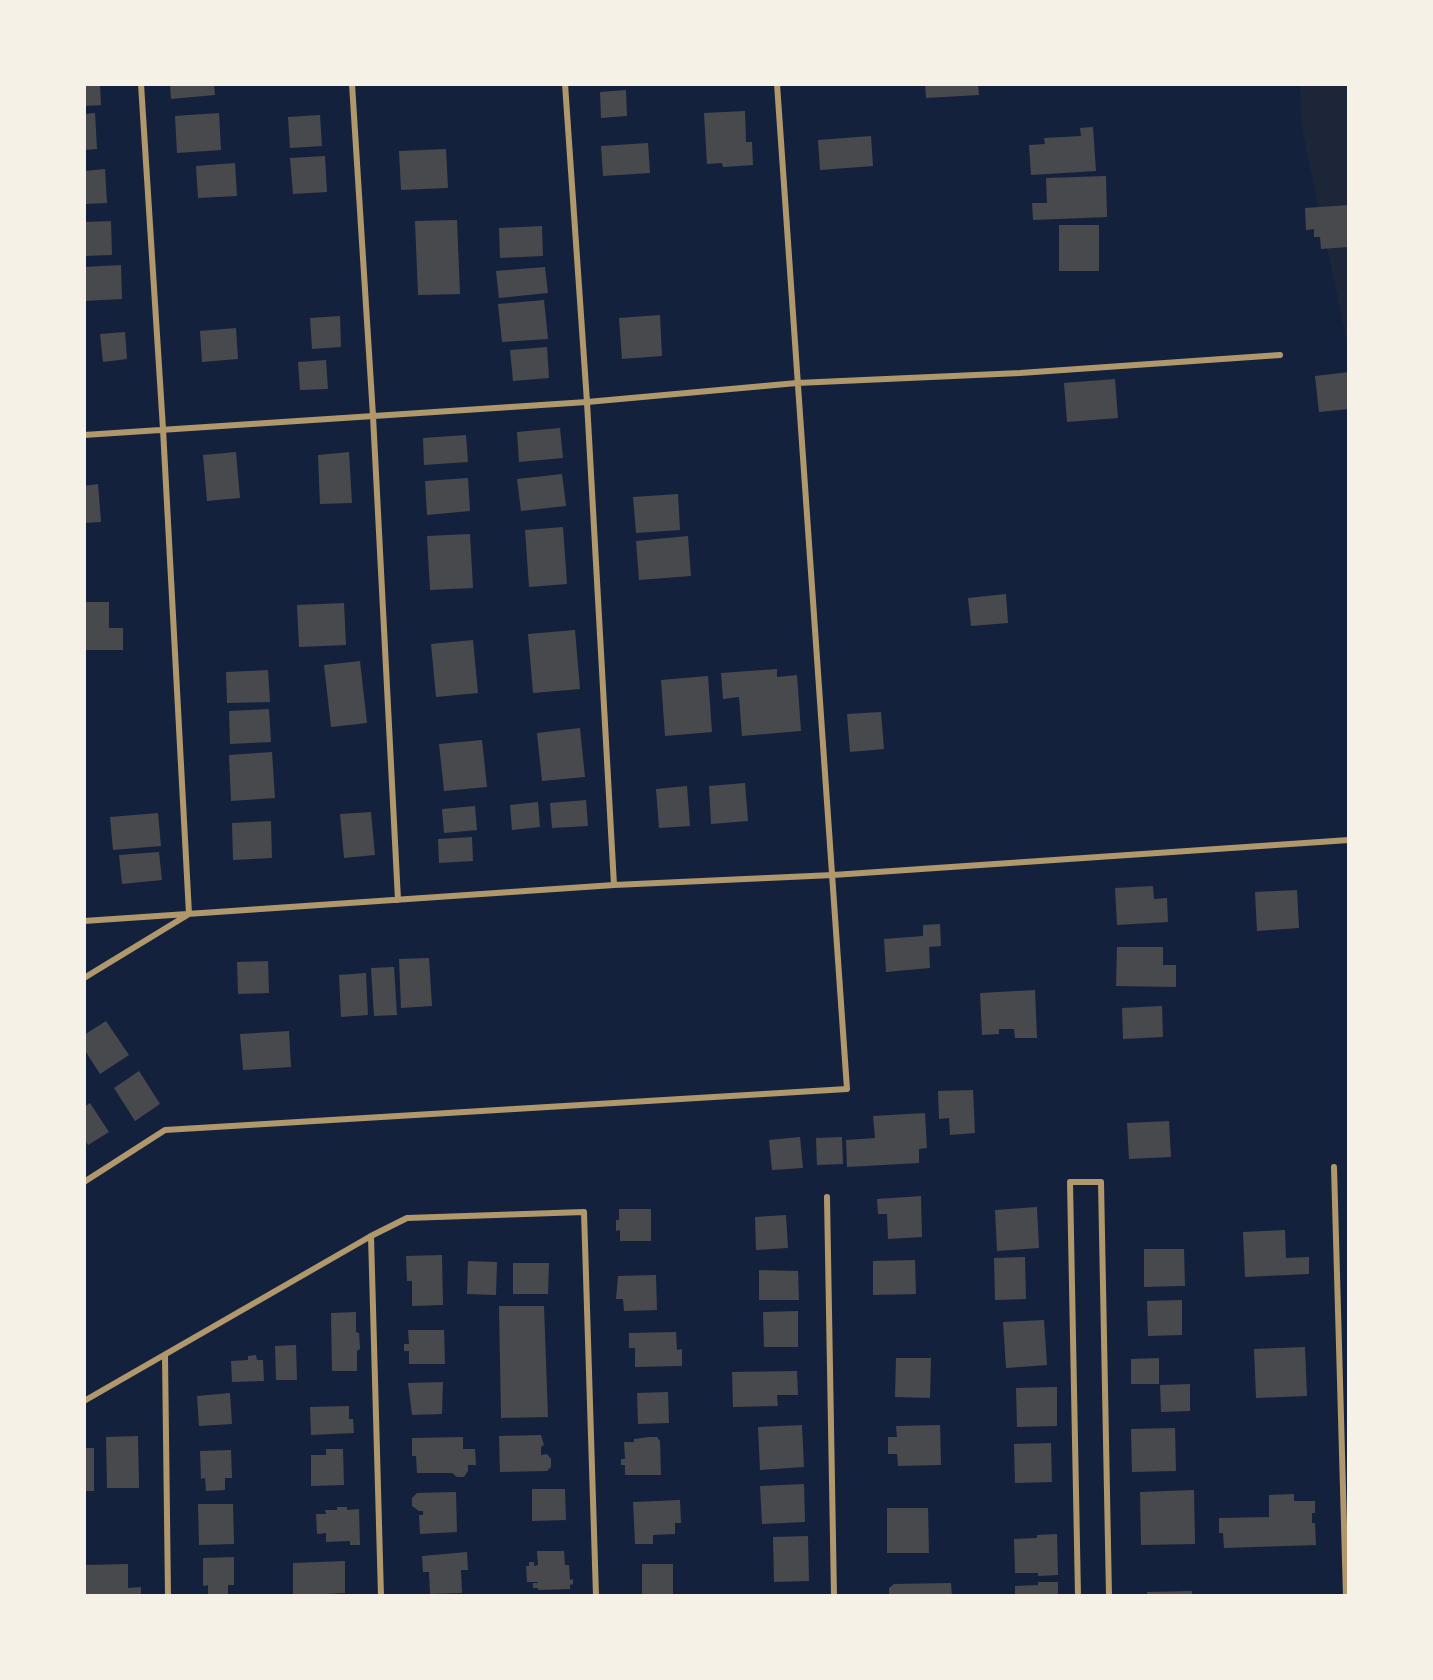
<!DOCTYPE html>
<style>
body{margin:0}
#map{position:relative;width:1433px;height:1680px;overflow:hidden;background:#14213d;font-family:"Sofia Sans Condensed",sans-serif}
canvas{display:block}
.frame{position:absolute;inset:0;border:86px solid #f6f1e7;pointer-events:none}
</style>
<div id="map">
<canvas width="1433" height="1680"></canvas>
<div class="frame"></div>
</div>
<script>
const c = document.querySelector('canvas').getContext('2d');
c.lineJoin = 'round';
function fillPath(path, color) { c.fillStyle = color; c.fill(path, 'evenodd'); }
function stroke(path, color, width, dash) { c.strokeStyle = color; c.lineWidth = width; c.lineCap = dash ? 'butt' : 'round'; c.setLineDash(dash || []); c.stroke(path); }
const green = new Path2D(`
 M 1300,84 L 1349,84 L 1349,351 L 1302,129 Z`);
const building = new Path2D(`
 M 84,84 L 100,84 L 101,105 L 84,106 Z
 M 170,84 L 214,84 L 215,95 L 171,99 Z
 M 925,84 L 978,84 L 979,95 L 926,98 Z
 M 626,90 L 627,116 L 601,118 L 600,92 Z
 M 745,111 L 746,142 L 752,142 L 753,165 L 723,167 L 722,163 L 707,164 L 704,113 Z
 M 95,113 L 97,149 L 84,150 L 84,114 Z
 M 219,113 L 221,150 L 177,153 L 175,116 Z
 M 320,115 L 322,146 L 290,148 L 288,117 Z
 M 1093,127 L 1096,171 L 1031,175 L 1029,145 L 1045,144 L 1044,138 L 1081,136 L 1080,128 Z
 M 871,136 L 873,166 L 820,170 L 818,140 Z
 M 648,143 L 650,173 L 603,176 L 601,146 Z
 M 446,149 L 448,188 L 401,190 L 399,151 Z
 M 325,156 L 327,192 L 293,194 L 290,158 Z
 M 235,163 L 237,196 L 198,198 L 196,166 Z
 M 105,169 L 107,203 L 84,204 L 84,171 Z
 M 1106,176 L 1107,217 L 1033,220 L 1032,203 L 1047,203 L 1046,178 Z
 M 1349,205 L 1349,247 L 1321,249 L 1320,237 L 1314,237 L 1314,229 L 1306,230 L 1305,208 Z
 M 457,220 L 460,294 L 418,295 L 415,221 Z
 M 111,221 L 112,255 L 84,256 L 84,222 Z
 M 1059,225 L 1099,225 L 1099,271 L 1059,271 Z
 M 542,226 L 543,256 L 500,258 L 499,228 Z
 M 121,265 L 122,299 L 84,301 L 84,267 Z
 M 545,267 L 548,293 L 499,298 L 496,271 Z
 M 544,300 L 548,339 L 502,342 L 498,304 Z
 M 660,315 L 662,356 L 622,359 L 619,318 Z
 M 340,316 L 341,347 L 312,349 L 310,318 Z
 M 236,328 L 238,359 L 202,362 L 200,331 Z
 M 125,332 L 127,359 L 103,362 L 100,334 Z
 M 547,347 L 549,378 L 513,381 L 510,350 Z
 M 326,360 L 328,389 L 300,390 L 298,362 Z
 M 1349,372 L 1349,409 L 1319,412 L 1315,376 Z
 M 1115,379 L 1118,418 L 1067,422 L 1064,383 Z
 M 560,428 L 563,458 L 519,462 L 517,432 Z
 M 466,435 L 468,462 L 424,465 L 423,438 Z
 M 236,452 L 240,498 L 207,501 L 203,455 Z
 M 349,452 L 352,503 L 320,504 L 318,455 Z
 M 562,474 L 566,506 L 521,511 L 517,479 Z
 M 468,478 L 470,511 L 427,515 L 425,481 Z
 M 98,484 L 101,522 L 84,523 L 84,486 Z
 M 678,494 L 680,530 L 636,533 L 633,497 Z
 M 563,527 L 567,584 L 529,587 L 525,530 Z
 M 470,534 L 473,588 L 430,590 L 427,536 Z
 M 688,536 L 691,576 L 639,580 L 636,541 Z
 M 1006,594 L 1008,623 L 971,626 L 968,598 Z
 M 84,602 L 109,602 L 109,628 L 123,628 L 123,650 L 84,650 Z
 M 344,603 L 346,645 L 299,647 L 297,605 Z
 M 575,630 L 580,689 L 533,693 L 528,634 Z
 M 473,640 L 478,693 L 436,697 L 431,644 Z
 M 360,661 L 367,723 L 331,727 L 324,665 Z
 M 777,669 L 777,677 L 797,675 L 801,731 L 742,736 L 739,697 L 723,699 L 721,673 Z
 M 268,670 L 270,702 L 227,703 L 226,672 Z
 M 708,676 L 712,732 L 665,736 L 661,680 Z
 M 269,709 L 271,742 L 230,744 L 229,711 Z
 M 881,712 L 884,749 L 850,752 L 847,714 Z
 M 580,728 L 585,777 L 542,781 L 537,733 Z
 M 482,740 L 487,787 L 444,791 L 439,744 Z
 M 272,752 L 275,798 L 231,801 L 229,755 Z
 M 745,783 L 748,821 L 711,824 L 709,786 Z
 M 687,786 L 690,826 L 659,828 L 656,789 Z
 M 586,800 L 588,826 L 552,828 L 550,803 Z
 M 538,802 L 540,827 L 512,830 L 510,805 Z
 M 475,806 L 477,830 L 444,833 L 442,809 Z
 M 371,812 L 375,855 L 344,858 L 340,814 Z
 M 158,813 L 161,846 L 113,850 L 110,817 Z
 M 271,821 L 272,858 L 233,860 L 232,823 Z
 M 472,837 L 473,861 L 439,863 L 438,839 Z
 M 159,852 L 162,880 L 122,884 L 119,855 Z
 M 1153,886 L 1154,899 L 1167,898 L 1168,922 L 1117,925 L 1115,888 Z
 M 1297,890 L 1299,928 L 1257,931 L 1255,892 Z
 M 940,924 L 941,946 L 929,947 L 930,968 L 886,972 L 884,939 L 923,936 L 923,925 Z
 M 1117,947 L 1163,947 L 1163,965 L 1176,965 L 1176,987 L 1116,986 Z
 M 429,958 L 432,1006 L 401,1008 L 399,959 Z
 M 268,961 L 269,993 L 238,994 L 237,962 Z
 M 394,967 L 397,1015 L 374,1016 L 371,968 Z
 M 366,973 L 368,1015 L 341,1017 L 339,975 Z
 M 1035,990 L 1037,1038 L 1015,1038 L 1014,1029 L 999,1029 L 999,1034 L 982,1035 L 980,993 Z
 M 1162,1006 L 1163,1037 L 1123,1039 L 1122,1008 Z
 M 106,1021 L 129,1055 L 100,1074 L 84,1049 L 84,1035 Z
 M 289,1031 L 291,1067 L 243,1070 L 240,1034 Z
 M 139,1071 L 160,1104 L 135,1121 L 114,1088 Z
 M 973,1090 L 975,1133 L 950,1135 L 949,1118 L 939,1119 L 938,1091 Z
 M 90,1103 L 109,1132 L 88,1145 L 84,1139 L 84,1107 Z
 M 925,1113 L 927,1148 L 919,1149 L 919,1163 L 847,1167 L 846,1140 L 875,1138 L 873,1116 Z
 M 1169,1121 L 1171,1157 L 1129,1159 L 1127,1123 Z
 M 800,1137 L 803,1168 L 772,1170 L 769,1140 Z
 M 842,1137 L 843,1164 L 817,1165 L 816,1138 Z
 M 921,1196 L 922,1237 L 888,1239 L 887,1214 L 878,1214 L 877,1199 Z
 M 1037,1207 L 1039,1248 L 997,1251 L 995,1210 Z
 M 619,1209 L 651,1209 L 651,1241 L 620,1241 L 620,1230 L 616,1231 L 616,1220 L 619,1220 Z
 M 786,1215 L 788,1248 L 756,1250 L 755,1217 Z
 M 1285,1230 L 1286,1258 L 1309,1257 L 1309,1274 L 1245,1277 L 1243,1232 Z
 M 1144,1249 L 1184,1249 L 1185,1286 L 1144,1287 Z
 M 442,1255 L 443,1305 L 412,1306 L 412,1281 L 407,1281 L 406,1256 Z
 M 1025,1257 L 1026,1299 L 995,1300 L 994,1258 Z
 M 915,1260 L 916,1294 L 873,1295 L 873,1261 Z
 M 468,1261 L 497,1262 L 496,1295 L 467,1294 Z
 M 513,1263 L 549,1263 L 548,1294 L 513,1294 Z
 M 759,1270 L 798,1271 L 799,1300 L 759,1300 Z
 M 656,1275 L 657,1310 L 624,1311 L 623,1299 L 616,1299 L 618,1276 Z
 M 1182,1300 L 1182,1335 L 1148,1336 L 1147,1301 Z
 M 499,1306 L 544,1306 L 548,1417 L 501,1418 Z
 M 798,1311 L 798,1347 L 764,1347 L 763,1312 Z
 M 356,1312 L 356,1332 L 359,1333 L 360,1349 L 357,1351 L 357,1371 L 332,1371 L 331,1313 Z
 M 1044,1320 L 1047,1365 L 1006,1368 L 1003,1322 Z
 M 408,1330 L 444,1330 L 445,1364 L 409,1364 L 409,1351 L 404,1351 L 404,1344 L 409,1344 Z
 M 676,1332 L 677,1350 L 682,1349 L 682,1366 L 635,1367 L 635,1348 L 629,1348 L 629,1333 Z
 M 296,1345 L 297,1380 L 276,1380 L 275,1346 Z
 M 1305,1347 L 1307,1396 L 1256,1398 L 1254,1349 Z
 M 256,1355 L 257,1360 L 263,1360 L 264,1381 L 232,1382 L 231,1361 L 248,1360 L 248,1356 Z
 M 896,1358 L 931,1358 L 930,1398 L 895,1397 Z
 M 1159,1358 L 1159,1384 L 1131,1384 L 1131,1359 Z
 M 797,1371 L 798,1395 L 777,1395 L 778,1406 L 733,1407 L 732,1372 Z
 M 443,1382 L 442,1414 L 412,1415 L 408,1383 Z
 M 1190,1384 L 1190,1411 L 1161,1412 L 1160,1385 Z
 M 1057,1387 L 1057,1426 L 1017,1427 L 1016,1388 Z
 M 668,1392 L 669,1423 L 638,1424 L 637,1393 Z
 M 230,1393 L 232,1424 L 199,1426 L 197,1396 Z
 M 349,1406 L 349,1419 L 353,1419 L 354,1433 L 311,1435 L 310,1407 Z
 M 802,1425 L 804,1467 L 760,1470 L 758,1427 Z
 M 940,1425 L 941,1465 L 898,1466 L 897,1454 L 888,1454 L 888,1437 L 897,1437 L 896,1426 Z
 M 1175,1428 L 1176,1471 L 1132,1472 L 1131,1429 Z
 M 541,1435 L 544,1445 L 541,1447 L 541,1455 L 547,1454 L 551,1459 L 551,1467 L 547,1471 L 500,1472 L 499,1436 Z
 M 138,1436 L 139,1488 L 107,1488 L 106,1437 Z
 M 463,1437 L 463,1449 L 475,1449 L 476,1465 L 468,1465 L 468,1471 L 464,1477 L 457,1477 L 452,1473 L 417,1473 L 416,1456 L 412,1456 L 412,1438 Z
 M 649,1437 L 657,1437 L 660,1441 L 661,1475 L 625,1475 L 625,1465 L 621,1465 L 621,1459 L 625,1459 L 624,1442 L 634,1442 L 634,1439 Z
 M 1051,1443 L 1052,1482 L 1015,1483 L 1014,1444 Z
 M 84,1448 L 94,1448 L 94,1491 L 84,1491 Z
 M 326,1449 L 343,1449 L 344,1485 L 311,1486 L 311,1455 L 326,1455 Z
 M 231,1450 L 232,1478 L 225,1478 L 225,1490 L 206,1491 L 205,1478 L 201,1479 L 200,1451 Z
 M 804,1484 L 805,1522 L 762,1524 L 760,1486 Z
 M 532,1489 L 565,1489 L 566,1520 L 532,1521 Z
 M 1194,1490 L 1195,1544 L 1141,1545 L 1140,1492 Z
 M 456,1492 L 457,1532 L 420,1534 L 419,1515 L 423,1515 L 423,1511 L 419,1511 L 412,1506 L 412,1498 L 417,1493 Z
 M 1294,1494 L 1294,1501 L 1315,1501 L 1315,1513 L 1312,1513 L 1312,1523 L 1315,1523 L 1316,1545 L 1224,1548 L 1223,1533 L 1219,1533 L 1219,1518 L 1269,1517 L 1269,1495 Z
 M 680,1500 L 681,1523 L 675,1523 L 675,1534 L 653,1535 L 653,1544 L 635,1544 L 633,1502 Z
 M 198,1504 L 233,1504 L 234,1544 L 199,1545 Z
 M 337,1507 L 347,1507 L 347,1510 L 359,1509 L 360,1545 L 350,1545 L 350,1541 L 326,1542 L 326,1533 L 317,1534 L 316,1514 L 326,1514 L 325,1510 L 337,1510 Z
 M 887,1508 L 928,1508 L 929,1553 L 887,1553 Z
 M 1057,1534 L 1058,1575 L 1038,1576 L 1038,1573 L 1015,1573 L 1014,1539 L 1037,1538 L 1037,1535 Z
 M 808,1536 L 809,1581 L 774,1582 L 773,1537 Z
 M 537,1551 L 564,1551 L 565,1565 L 569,1565 L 570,1580 L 573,1579 L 573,1584 L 570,1585 L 570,1589 L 538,1590 L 538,1588 L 533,1588 L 533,1583 L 538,1583 L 538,1582 L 527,1582 L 526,1566 L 529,1566 L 529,1562 L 534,1562 L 534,1566 L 538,1565 Z
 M 467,1552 L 468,1570 L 461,1570 L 462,1593 L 430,1594 L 429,1572 L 423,1572 L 422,1556 Z
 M 234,1557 L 234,1585 L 228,1585 L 228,1596 L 208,1596 L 208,1585 L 203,1586 L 203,1558 Z
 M 345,1561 L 345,1593 L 293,1596 L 293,1563 Z
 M 128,1564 L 128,1588 L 141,1587 L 141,1596 L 84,1596 L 84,1565 Z
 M 642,1564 L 673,1564 L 673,1594 L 642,1595 Z
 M 1038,1582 L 1058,1582 L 1058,1596 L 1015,1596 L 1015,1586 L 1038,1585 Z
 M 951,1583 L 952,1596 L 889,1596 L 889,1588 L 894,1584 Z
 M 1192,1591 L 1192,1596 L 1147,1596 L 1147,1592 Z`);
const minor = new Path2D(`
 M 352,84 L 373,416 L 398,900
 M 565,84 L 587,402 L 614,885
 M 84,435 L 587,402 L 797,383 L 1020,373 L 1280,355
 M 84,921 L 614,885 L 833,875 L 1349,840
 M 84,978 L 189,914 L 163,429 L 141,84
 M 1334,1167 L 1346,1596
 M 84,1182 L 165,1130 L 847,1089 L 777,84
 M 827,1197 L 834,1596
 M 371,1236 L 381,1596
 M 165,1356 L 168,1596
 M 84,1401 L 371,1236 L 407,1218 L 584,1212 L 596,1596
 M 1078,1596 L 1070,1182 L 1101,1182 L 1109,1596`);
fillPath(green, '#1d2539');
fillPath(building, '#48494c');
stroke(minor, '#b1986c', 6);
</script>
